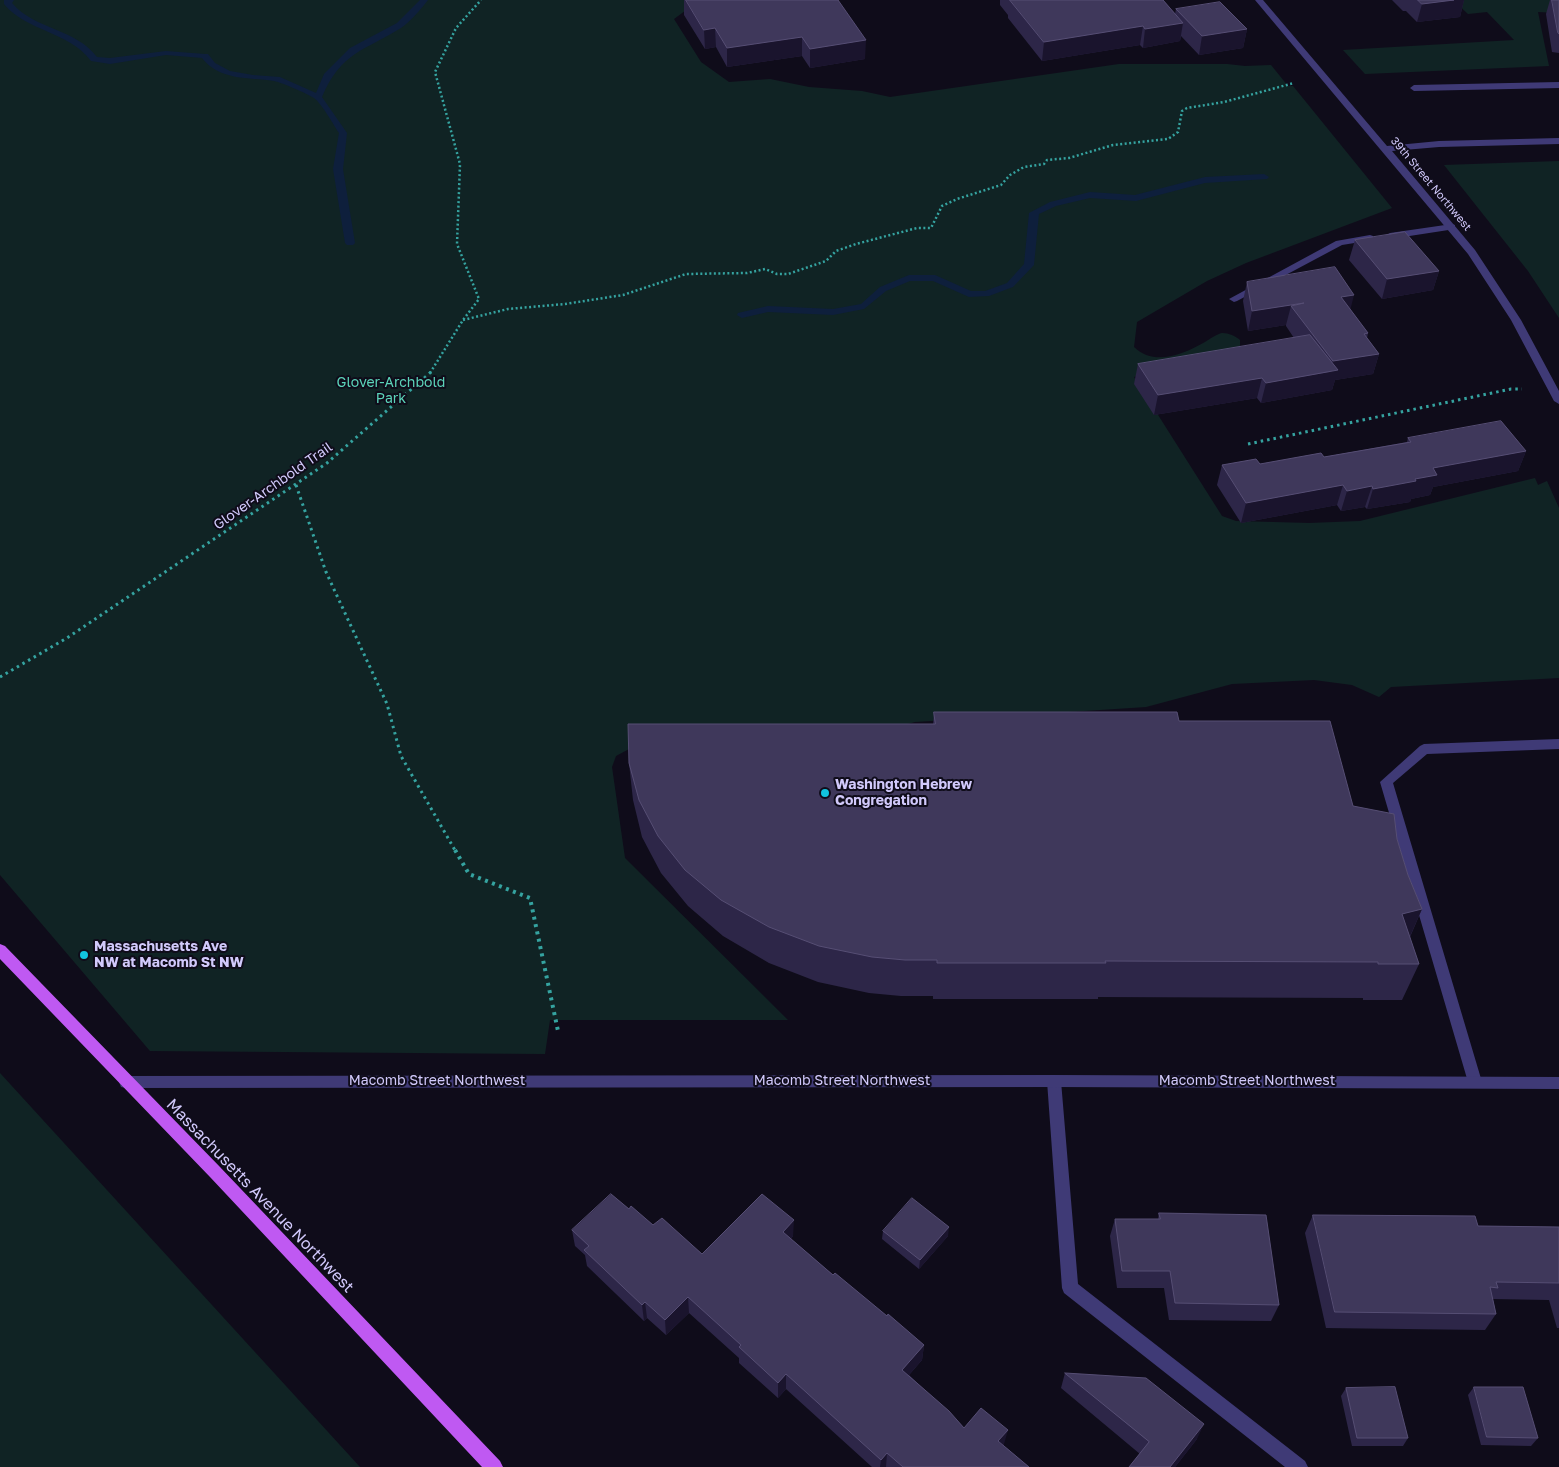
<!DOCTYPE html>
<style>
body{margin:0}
canvas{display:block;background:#0f0c1a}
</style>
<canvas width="1559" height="1467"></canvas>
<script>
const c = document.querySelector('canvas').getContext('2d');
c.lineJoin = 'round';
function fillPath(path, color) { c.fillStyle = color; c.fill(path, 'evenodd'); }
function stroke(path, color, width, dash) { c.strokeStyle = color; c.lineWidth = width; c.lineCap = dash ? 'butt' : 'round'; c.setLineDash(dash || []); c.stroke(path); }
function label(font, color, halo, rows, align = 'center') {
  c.font = font + ' "Golos Text",sans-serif'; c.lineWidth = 4; c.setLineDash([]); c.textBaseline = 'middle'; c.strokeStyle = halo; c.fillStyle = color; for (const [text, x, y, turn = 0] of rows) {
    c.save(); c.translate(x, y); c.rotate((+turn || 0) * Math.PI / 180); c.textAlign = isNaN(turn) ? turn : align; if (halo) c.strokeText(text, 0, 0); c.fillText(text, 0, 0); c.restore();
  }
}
const green = new Path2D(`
 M 0,0 L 706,0 L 697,2 L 674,19 L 701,62 L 729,82 L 770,79 L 809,87 L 862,91 L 890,97 L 1119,64 L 1227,64 L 1245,66 L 1271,65 L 1288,86 L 1293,86 L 1392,208 L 1246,263 L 1207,281 L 1137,322 L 1134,347 C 1154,367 1184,354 1205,342 C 1210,339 1217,334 1222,333 C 1229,333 1235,336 1240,340 L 1240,346 C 1212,370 1168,366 1134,377 L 1222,516 L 1236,521 L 1309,523 L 1360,521 L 1535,478 L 1538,485 L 1547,481 L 1559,508 L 1559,678 L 1391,687 L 1379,697 L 1352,685 L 1314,680 L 1232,684 L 1146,707 L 915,722 L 835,744 L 629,749 L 616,756 L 612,767 L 625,858 L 788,1020 L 550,1020 L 545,1054 L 150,1051 L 0,875 Z
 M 1453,0 L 1559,0 L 1559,13 L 1538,12 L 1549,66 L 1365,74 L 1343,50 L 1514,40 L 1487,12 L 1468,14 Z
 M 1559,161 L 1559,318 L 1528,271 L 1444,165 Z
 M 0,1073 L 360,1467 L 0,1467 Z`);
const stream = new Path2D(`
 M 4,0 L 14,0 L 12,3 C 35,30 75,28 97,57 L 110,58 L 166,51 L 205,54 L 208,54 L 215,63 L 230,71 L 253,75 L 280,77 L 316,93 L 324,74 L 350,48 L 397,23 L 420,0 L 428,0 C 421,9 411,21 401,28 C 364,51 341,52 322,97 L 347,133 L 343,169 L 355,243 L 353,245 L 347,245 L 345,243 L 333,169 L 339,133 C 333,124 322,104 314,98 C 306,93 283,83 274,81 C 248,77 220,81 202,58 L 166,55 L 110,64 L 91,61 C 69,31 27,32 4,4 Z
 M 1264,174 L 1269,177 L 1267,179 L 1205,183 L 1136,201 L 1090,198 L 1056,206 L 1039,214 L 1034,265 L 1013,287 L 989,296 L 969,297 L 933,281 L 910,281 L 886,291 L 864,309 L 833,315 L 768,312 L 742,318 L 737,315 L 738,313 L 768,306 L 833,309 L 861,304 L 880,287 L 909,275 L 935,275 L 971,291 L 985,291 L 1007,283 L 1024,264 L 1029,213 L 1050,202 L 1090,192 L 1135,195 L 1205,177 Z`);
const pathFar2 = new Path2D(`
 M 463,320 L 508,309 L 565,304 L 623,295 L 686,274 L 747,273 L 765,269 L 777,274 L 788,274 L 826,261 L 836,251 L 856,244 L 917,228 L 931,228 L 942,206 L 957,199 L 1001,185 L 1010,175 L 1024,167 L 1044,164 L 1047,160 L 1069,158 L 1113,145 L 1168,139 L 1178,132 L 1182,111 L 1187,108 L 1224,102 L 1294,83
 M 430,373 L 463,320 L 479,299 L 457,244 L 460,164 L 435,72 L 456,28 L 481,0`);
const pathFar1 = new Path2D(`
 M 1248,444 L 1511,389 L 1522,389
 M 296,485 L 326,572 L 387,704 L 401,756 L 456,852
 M 0,677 L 67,638 L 327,463 L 431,372`);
const path = new Path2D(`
 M 455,850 L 469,874 L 530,898 L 558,1031`);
const service = new Path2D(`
 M 1559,82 L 1559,88 L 1414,91 L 1410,88 L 1414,85 Z
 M 1452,224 L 1455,225 L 1455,229 L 1390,239 L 1385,236 L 1390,233 Z
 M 1370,235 L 1373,236 L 1373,240 L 1342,245 L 1237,301 L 1234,302 L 1229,299 L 1336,241 Z
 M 1559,739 L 1559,749 L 1427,754 L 1393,783 L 1482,1082 L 1480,1087 L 1475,1088 L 1470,1087 L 1468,1082 L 1380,782 L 1420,746 L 1424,744 Z
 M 1054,1075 L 1059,1076 L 1061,1081 L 1078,1284 L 1305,1461 L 1308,1467 L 1285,1467 L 1064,1293 L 1062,1288 L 1047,1081 L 1049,1076 Z`);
const minor = new Path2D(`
 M 1255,0 L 1263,0 L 1387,146 L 1439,141 L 1559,138 L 1559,144 L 1439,147 L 1392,151 L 1475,250 L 1521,320 L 1559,391 L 1559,404 L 1554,401 L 1511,320 L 1468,254 Z`);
const tertiary = new Path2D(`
 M 1054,1075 L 1559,1077 L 1559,1089 L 1054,1087 L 126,1088 L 121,1087 L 119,1082 L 121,1077 L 126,1076 Z`);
const primary = new Path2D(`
 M 0,944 L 5,946 L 220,1167 L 500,1461 L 503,1467 L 482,1467 L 210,1177 L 0,959 Z`);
const wall = new Path2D(`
 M 684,0 L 838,0 L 865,59 L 810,68 L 802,56 L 727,67 L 716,47 L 705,49 L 684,15 Z
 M 1000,0 L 1163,0 L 1175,14 L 1176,9 L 1247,29 L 1243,48 L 1199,55 L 1181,36 L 1180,41 L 1143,48 L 1140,45 L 1042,61 L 1008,18 L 1008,15 L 1000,5 Z
 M 1392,0 L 1464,0 L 1460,17 L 1417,22 L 1406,11 L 1403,11 Z
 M 1550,0 L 1559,0 L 1559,53 L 1552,52 L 1546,14 Z
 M 1355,240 L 1439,271 L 1433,290 L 1382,299 L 1349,260 Z
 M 1247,282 L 1350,310 L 1368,333 L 1367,338 L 1379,354 L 1373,374 L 1335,380 L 1332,390 L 1261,403 L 1257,398 L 1154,415 L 1134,384 L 1138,364 L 1294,338 L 1286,326 L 1286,325 L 1248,331 L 1243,301 Z
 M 1408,438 L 1526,451 L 1518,471 L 1433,487 L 1430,495 L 1411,499 L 1410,502 L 1367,509 L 1365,507 L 1341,511 L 1337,505 L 1241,523 L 1217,485 L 1222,465 L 1260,464 L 1324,457 L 1407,442 Z
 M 934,712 L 1179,721 L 1353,806 L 1397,839 L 1408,875 L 1422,909 L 1410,937 L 1419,964 L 1402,1000 L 1363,1000 L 1363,998 L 1098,997 L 1098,999 L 933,999 L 933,996 L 901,996 L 869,993 L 818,982 L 769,963 L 723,936 L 688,906 L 661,873 L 642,837 L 633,800 L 629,763 L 933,724 Z
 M 629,1209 L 653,1225 L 702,1254 L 793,1236 L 791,1239 L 833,1275 L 924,1345 L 922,1360 L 909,1375 L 964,1428 L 1004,1444 L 1003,1445 L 1029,1467 L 872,1467 L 786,1389 L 778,1398 L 739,1363 L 739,1358 L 689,1313 L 666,1335 L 647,1318 L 644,1321 L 587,1266 L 585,1255 L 575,1246 L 572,1230 Z
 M 1159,1213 L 1279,1305 L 1271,1321 L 1169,1320 L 1164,1288 L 1117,1288 L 1110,1236 L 1115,1219 L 1158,1219 Z
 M 1313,1215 L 1478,1226 L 1559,1227 L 1559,1328 L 1557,1328 L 1549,1300 L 1493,1299 L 1496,1314 L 1485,1330 L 1326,1328 L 1305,1233 Z
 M 883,1231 L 948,1236 L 919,1269 L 882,1239 Z
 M 1065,1373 L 1197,1439 L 1175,1467 L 1129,1467 L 1140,1454 L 1061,1388 Z
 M 1474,1387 L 1538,1438 L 1531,1446 L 1481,1445 L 1468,1395 Z
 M 1346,1388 L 1408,1438 L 1403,1446 L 1352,1446 L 1341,1396 Z`);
const shadedWall = new Path2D(`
 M 1454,0 L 1464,0 L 1460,17 L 1417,22 L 1422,4 Z
 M 1183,23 L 1180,41 L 1143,48 L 1145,29 Z
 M 1143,26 L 1140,45 L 1042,61 L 1044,42 Z
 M 715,28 L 716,47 L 705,49 L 704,30 Z
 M 1247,29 L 1243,48 L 1199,55 L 1202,36 Z
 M 802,37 L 802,56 L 727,67 L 727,48 Z
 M 866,40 L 865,59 L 810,68 L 810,49 Z
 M 1439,271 L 1433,290 L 1382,299 L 1387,279 Z
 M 1354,295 L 1349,315 L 1341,297 Z
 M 1304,303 L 1291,306 L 1286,325 L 1248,331 L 1252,311 Z
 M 1379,354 L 1373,374 L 1335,380 L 1332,390 L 1261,403 L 1266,383 L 1330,372 L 1333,361 Z
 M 1262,378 L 1257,398 L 1154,415 L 1158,395 Z
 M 1526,451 L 1518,471 L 1433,487 L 1430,495 L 1411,499 L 1410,502 L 1367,509 L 1373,489 L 1415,479 L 1433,468 Z
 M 1343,485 L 1337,505 L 1241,523 L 1246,503 Z
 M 1372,486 L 1365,507 L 1341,511 L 1347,491 Z
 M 1422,909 L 1406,945 L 1402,914 Z
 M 794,1220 L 793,1236 L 783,1248 L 783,1232 Z
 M 949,1227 L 948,1236 L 919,1269 L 920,1260 Z
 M 688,1297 L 689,1313 L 666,1335 L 665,1320 Z
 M 645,1302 L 647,1318 L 644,1321 L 642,1305 Z
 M 924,1345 L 922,1360 L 900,1385 L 902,1370 Z
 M 786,1374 L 786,1389 L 778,1398 L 778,1383 Z
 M 1204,1424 L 1197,1439 L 1175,1467 L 1170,1467 Z
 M 1008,1430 L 1004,1444 L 995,1455 L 998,1441 Z
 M 887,1453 L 886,1467 L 880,1467 L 881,1460 Z`);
const building = new Path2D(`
 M 686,0 L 838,0 L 866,40 L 810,49 L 802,37 L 727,48 L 715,28 L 704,30 Z
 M 1010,0 L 1163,0 L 1183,23 L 1145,29 L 1143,26 L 1044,42 Z
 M 1418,0 L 1454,0 L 1422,4 Z
 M 1552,0 L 1559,0 L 1559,34 L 1558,33 Z
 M 1220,2 L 1247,29 L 1202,36 L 1176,9 Z
 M 1405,232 L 1439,271 L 1387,279 L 1355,240 Z
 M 1335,267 L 1354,295 L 1341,297 L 1368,333 L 1364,334 L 1379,354 L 1333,361 L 1291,306 L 1304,303 L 1252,311 L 1247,282 Z
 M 1310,335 L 1338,370 L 1266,383 L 1262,378 L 1158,395 L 1138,364 Z
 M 1501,421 L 1526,451 L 1433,468 L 1437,475 L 1415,479 L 1416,481 L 1373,489 L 1372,486 L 1347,491 L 1343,485 L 1246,503 L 1222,465 L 1256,459 L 1260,464 L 1321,453 L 1324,457 L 1411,442 L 1408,438 Z
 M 934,712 L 1177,712 L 1179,721 L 1330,721 L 1353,806 L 1394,814 L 1397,839 L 1408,875 L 1422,909 L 1402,914 L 1419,964 L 1378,964 L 1378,962 L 1105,961 L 1106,963 L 937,963 L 937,960 L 905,960 L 872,957 L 819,946 L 769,927 L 721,900 L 685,870 L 658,836 L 639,800 L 629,763 L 628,724 L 935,724 Z
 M 611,1194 L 629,1209 L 631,1206 L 653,1225 L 662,1218 L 702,1254 L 762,1194 L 794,1220 L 783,1232 L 833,1275 L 835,1273 L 887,1316 L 888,1314 L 924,1345 L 902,1370 L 949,1411 L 964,1428 L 981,1408 L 1008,1430 L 998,1441 L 1029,1467 L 903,1467 L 887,1453 L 881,1460 L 786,1374 L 778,1383 L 739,1347 L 741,1345 L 688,1297 L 665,1320 L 645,1302 L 642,1305 L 584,1250 L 589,1246 L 572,1230 Z
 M 912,1198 L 949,1227 L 920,1260 L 883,1231 Z
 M 1159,1213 L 1266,1215 L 1279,1305 L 1175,1303 L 1170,1271 L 1122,1271 L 1115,1219 L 1160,1219 Z
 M 1313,1215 L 1475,1216 L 1478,1226 L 1559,1227 L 1559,1283 L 1496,1282 L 1498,1288 L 1490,1287 L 1496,1314 L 1335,1312 Z
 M 1065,1373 L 1146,1378 L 1204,1424 L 1170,1467 L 1129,1467 L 1149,1442 Z
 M 1395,1387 L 1408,1438 L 1357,1438 L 1346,1388 Z
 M 1474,1387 L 1523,1387 L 1538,1438 L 1487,1437 Z`);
const markers = [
 [825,793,5,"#11c3df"],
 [84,955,5,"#11c3df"]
];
const farStreetnames = [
 ["39th Street Northwest",1431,184,50]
];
const parkNames = [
 ["Glover-Archbold",391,383],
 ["Park",391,399]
];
const streetNames = [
 ["Glover-Archbold Trail",273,486,-35],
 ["Macomb Street Northwest",437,1081],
 ["Macomb Street Northwest",842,1081],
 ["Macomb Street Northwest",1247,1081]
];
const poiNames = [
 ["Washington Hebrew",835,785],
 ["Congregation",835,801],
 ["Massachusetts Ave",94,947],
 ["NW at Macomb St NW",94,963]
];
const nearStreetnames = [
 ["Massachusetts Avenue Northwest",260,1196,46]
];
fillPath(green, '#102324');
fillPath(stream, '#0e1f3c');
stroke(pathFar2, '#35a3a0', 2.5, [2, 2.5]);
stroke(pathFar1, '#35a3a0', 3, [2.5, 4]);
stroke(path, '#35a3a0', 4, [3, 4.5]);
fillPath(service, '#3f3a76');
fillPath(minor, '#3f3a76');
fillPath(tertiary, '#3f3a76');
fillPath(primary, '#bf59f2');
fillPath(wall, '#2d2648');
fillPath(shadedWall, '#1a142d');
fillPath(building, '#3f385b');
stroke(building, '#564e74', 1);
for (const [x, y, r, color] of markers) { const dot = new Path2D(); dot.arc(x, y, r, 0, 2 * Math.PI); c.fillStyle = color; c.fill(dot); stroke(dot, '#0f0c1a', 2); }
label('11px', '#d1c9fb', '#0f0c1a', farStreetnames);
label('14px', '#5cd4ba', '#0f0c1a', parkNames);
label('14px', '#d1c9fb', '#0f0c1a', streetNames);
label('bold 14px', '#d1c9fb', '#0f0c1a', poiNames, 'left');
label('16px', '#d1c9fb', '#0f0c1a', nearStreetnames);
</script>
